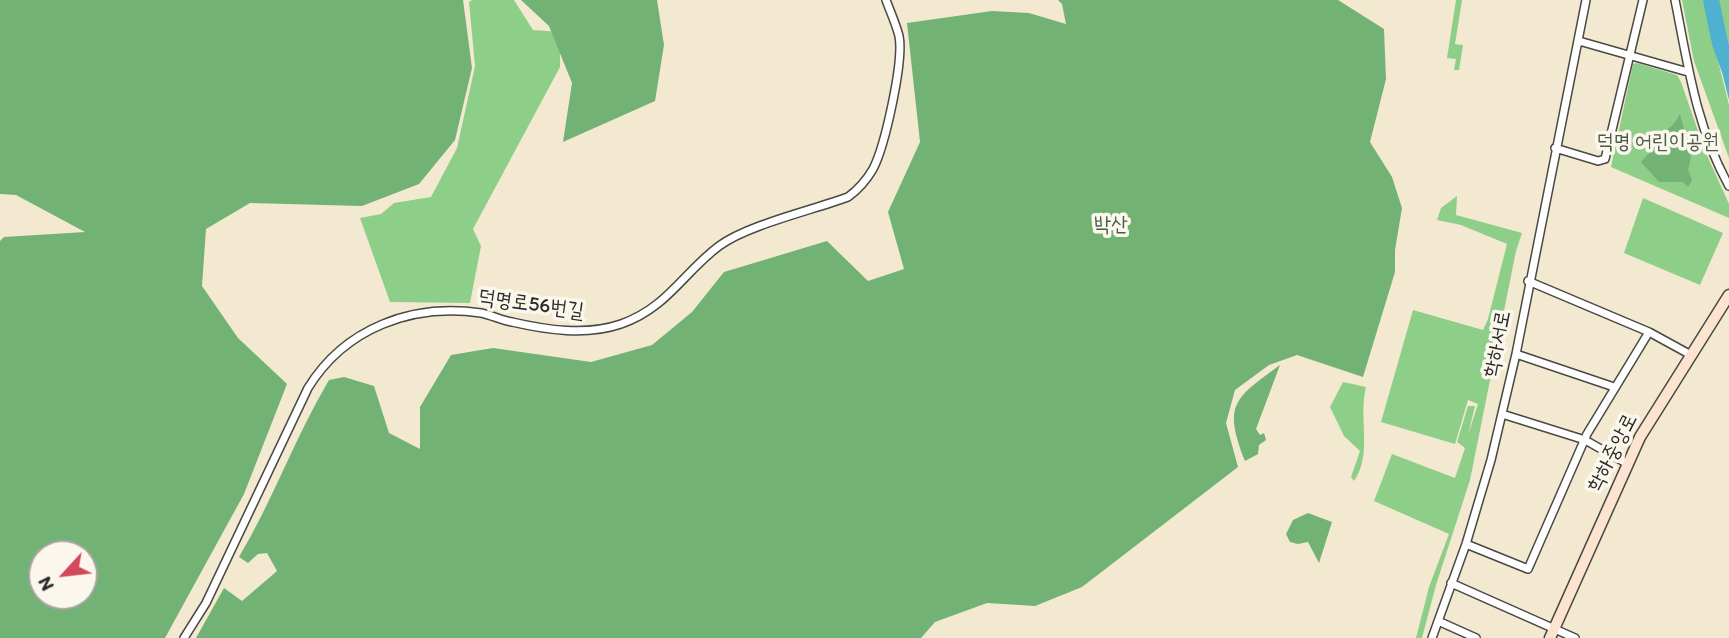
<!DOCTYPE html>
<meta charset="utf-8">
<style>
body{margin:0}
#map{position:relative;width:1729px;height:638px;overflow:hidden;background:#f3e9d1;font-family:Itim,sans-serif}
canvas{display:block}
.north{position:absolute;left:28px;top:540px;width:70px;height:70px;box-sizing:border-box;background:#fbf7ec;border:2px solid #a8a59f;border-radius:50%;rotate:243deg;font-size:19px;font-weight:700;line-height:28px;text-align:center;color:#2b2b2b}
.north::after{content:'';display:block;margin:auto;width:24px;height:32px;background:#d1495b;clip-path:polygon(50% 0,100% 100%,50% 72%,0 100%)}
</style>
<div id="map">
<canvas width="1729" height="638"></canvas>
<div class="north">N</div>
</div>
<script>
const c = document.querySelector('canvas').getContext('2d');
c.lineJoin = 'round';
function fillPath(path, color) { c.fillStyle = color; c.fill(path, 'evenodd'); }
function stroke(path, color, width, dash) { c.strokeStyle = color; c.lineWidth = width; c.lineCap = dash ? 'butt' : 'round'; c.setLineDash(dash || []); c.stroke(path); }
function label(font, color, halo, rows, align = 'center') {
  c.font = font + ' Itim,"Poor Story",sans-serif'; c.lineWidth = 7; c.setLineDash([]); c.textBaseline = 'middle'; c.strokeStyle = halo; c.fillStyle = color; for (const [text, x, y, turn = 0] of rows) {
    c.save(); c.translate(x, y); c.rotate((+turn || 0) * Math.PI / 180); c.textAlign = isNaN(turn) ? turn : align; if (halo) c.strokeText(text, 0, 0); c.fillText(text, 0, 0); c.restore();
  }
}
const green = new Path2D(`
 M 472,0 L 514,0 L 533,30 L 560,32 L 560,67 L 473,229 L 481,246 L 470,303 L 390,302 L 360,218 L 381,214 L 394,203 L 431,197 L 457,148 L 475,66 L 469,2 Z
 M 1456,0 L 1462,0 L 1455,44 L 1463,45 L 1459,70 L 1454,70 L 1456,59 L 1447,58 Z
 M 1682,0 L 1703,0 L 1729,105 L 1729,158 L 1694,61 Z
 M 1712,0 L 1729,0 L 1729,61 Z
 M 1637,63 L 1677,75 L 1681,82 L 1705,151 L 1729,204 L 1729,218 L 1611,167 L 1633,64 Z
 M 1457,196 L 1456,215 L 1522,233 L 1516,251 L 1470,480 L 1436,585 L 1422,638 L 1416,638 L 1429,587 L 1449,534 L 1374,501 L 1392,454 L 1455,478 L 1465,448 L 1457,442 L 1468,406 L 1475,406 L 1468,435 L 1478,404 L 1468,400 L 1455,444 L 1381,422 L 1413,310 L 1483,330 L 1488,319 L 1507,244 L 1461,225 L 1437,220 L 1441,208 Z
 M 1643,198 L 1723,233 L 1700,285 L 1624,253 Z
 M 1343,382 L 1366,387 C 1358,418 1373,454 1354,481 L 1351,477 L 1360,451 L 1344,436 L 1330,407 Z`);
const forest = new Path2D(`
 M 0,0 L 463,0 L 472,68 L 455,140 L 419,184 L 362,206 L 250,203 L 206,229 L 202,286 L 238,338 L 287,384 L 244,494 L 165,638 L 0,638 L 0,241 L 4,237 L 85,232 L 16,195 L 0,194 ZM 42,554 L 84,554 L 84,596 L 42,596 Z
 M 521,0 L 657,0 L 664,45 L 655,101 L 563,142 L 572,83 L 549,26 Z
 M 1058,0 L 1338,0 L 1384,29 L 1386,79 L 1370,142 L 1392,177 L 1402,208 L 1395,250 L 1395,272 L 1363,377 L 1297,355 L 1269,365 L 1235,390 L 1226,423 L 1238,467 L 1082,587 L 1035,606 L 987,603 L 935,622 L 921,638 L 196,638 L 224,588 L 242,601 L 277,571 L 267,553 L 258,554 L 248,563 L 239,557 C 273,500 295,437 329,380 L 344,377 L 374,386 L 389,433 L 420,449 L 420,407 L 451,355 L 493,348 L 591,362 L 652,345 L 692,312 L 724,272 L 827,241 L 868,281 L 904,269 L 888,212 L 920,142 L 907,23 L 992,11 L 1029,13 L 1066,24 L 1062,4 Z
 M 1680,114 L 1691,157 L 1688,170 L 1692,180 L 1688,187 L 1683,182 L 1659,182 L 1641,162 L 1652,150 L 1652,132 C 1667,134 1673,126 1680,114 Z
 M 1280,365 L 1256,429 L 1260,435 L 1264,433 L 1266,440 L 1259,445 L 1258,454 L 1245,461 C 1223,404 1234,399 1280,365 Z
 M 1308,513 L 1332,522 L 1319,563 L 1308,542 L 1298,544 L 1290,542 L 1286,534 L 1293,520 Z`);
const water = new Path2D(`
 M 1704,0 L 1712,0 L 1729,62 L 1729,100 Z`);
const river = new Path2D(`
 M 1711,0 L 1720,43 L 1729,68`);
const street = new Path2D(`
 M 1675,0 C 1688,65 1696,127 1729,186
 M 1579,41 L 1688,72
 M 1555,148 L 1598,161 L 1605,159 L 1643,0
 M 1528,281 L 1649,332 L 1691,355
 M 1516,354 L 1614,387
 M 1502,414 L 1585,440 L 1626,463
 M 1466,544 L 1528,569 L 1587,434 L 1649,332
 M 1451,583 L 1575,638
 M 1438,621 L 1476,638
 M 184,638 L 206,603 L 308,388 C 345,328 412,303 481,313 C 491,315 501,320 512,322 C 547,330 586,336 621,324 C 667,308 683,273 719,246 C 747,225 813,210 848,197 C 859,189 866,181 873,169 C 885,146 904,61 899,36 C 896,24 890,11 886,0
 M 1432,638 L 1466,544 L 1491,460 L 1516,354 L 1586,0`);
const secondary = new Path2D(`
 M 1550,638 L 1640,437 L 1729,295`);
const parkNames = [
 ["덕명 어린이공원",1658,143],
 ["박산",1111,226]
];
const streetNames = [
 ["덕명로56번길",531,305,8],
 ["학하서로",1498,344,-79],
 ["학하중앙로",1613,453,-63]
];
fillPath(green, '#8dcf88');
fillPath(forest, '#72b274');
fillPath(water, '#50b0cf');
stroke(river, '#50b0cf', 16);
stroke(street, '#494844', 10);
stroke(secondary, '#494844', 13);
stroke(street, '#fff', 7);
stroke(secondary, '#fde4d0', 10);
label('21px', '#485c47', '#fbf7ec', parkNames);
label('21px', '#2b2b2b', '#fbf7ec', streetNames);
</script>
